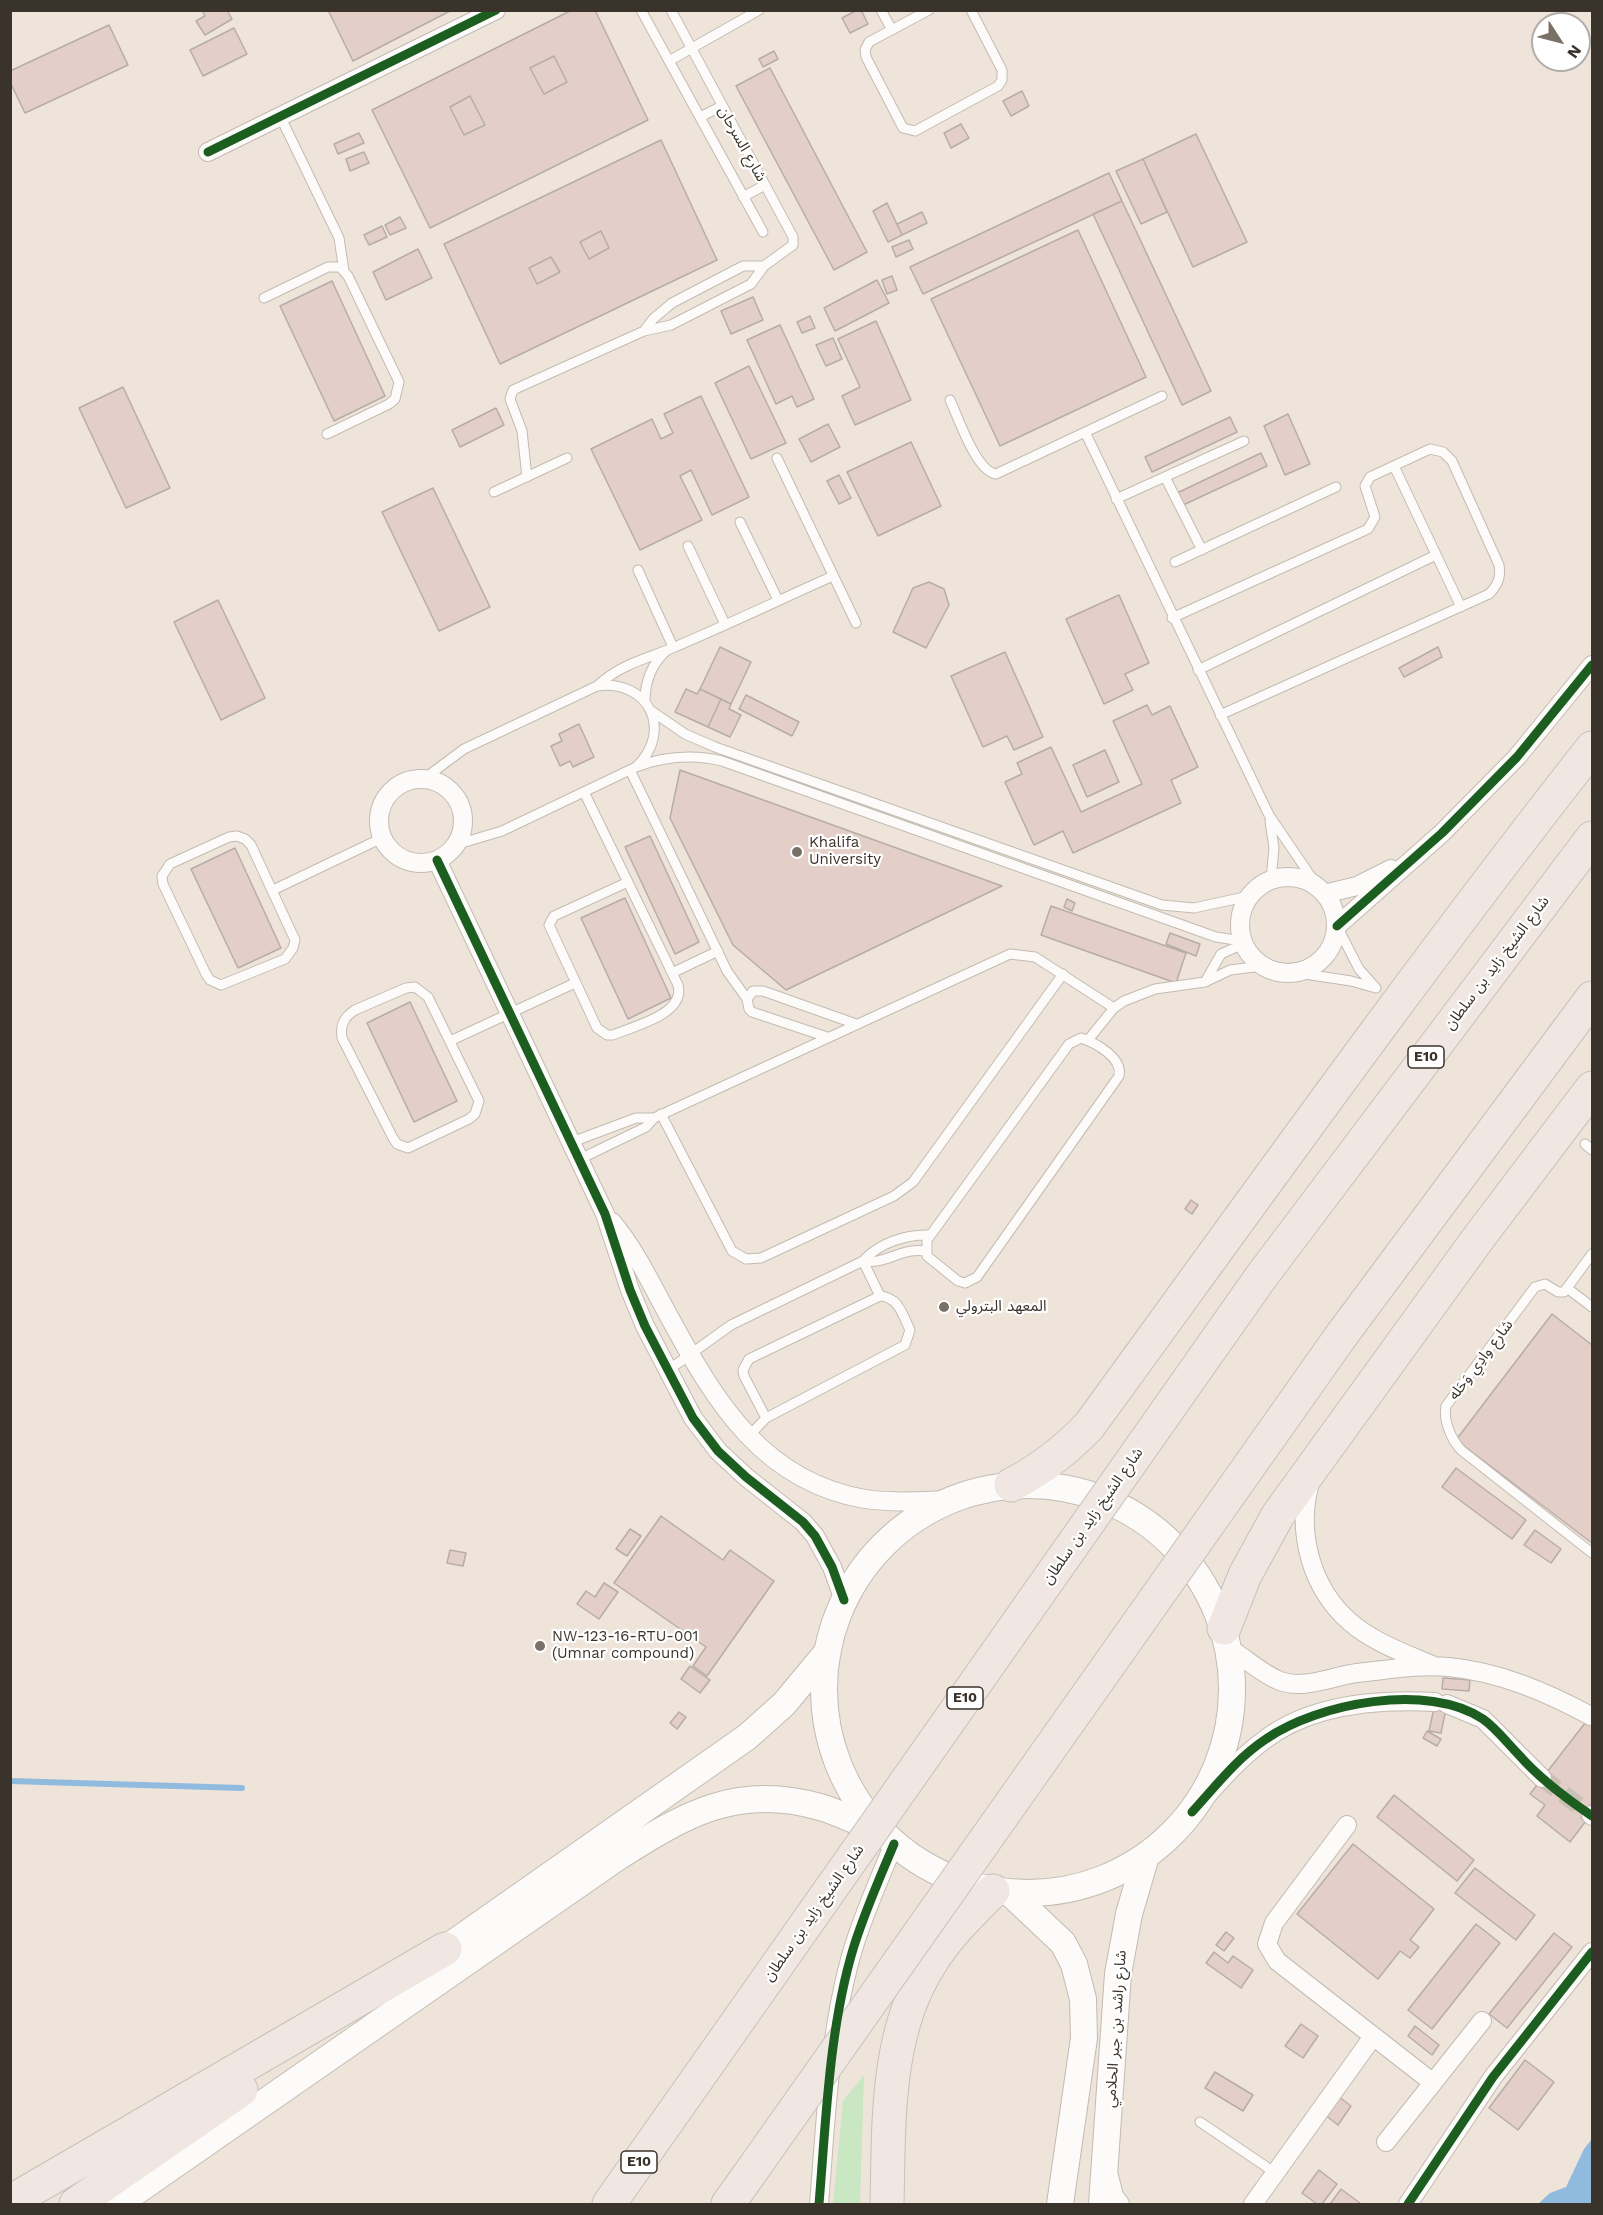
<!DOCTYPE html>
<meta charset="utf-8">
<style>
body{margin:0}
#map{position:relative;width:1603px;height:2215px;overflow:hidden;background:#eee4d9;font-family:"Work Sans",sans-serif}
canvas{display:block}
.frame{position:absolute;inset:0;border:12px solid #3a332b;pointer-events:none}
.north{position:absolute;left:1531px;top:12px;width:60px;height:60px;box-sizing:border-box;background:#fff;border:2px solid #b0adaa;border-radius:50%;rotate:126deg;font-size:16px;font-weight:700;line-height:24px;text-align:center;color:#3a332b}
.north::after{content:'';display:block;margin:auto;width:21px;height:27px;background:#797168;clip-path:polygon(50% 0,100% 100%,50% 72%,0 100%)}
</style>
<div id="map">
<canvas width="1603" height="2215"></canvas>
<div class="frame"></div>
<div class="north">N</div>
</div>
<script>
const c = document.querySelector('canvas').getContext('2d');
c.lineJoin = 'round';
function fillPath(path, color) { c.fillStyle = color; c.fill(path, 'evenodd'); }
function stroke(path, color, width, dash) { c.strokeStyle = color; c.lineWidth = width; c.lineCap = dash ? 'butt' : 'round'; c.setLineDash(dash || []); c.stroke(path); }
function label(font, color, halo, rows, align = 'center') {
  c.font = font + ' "Work Sans","Noto Sans Arabic",sans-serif'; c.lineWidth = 4.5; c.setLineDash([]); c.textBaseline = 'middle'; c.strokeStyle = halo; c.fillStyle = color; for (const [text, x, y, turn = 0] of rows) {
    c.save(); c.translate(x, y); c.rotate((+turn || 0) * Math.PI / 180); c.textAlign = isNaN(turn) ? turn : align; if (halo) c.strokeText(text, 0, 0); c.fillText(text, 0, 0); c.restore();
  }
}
const green = new Path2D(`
 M 864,2075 L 860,2204 L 833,2204 L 843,2101 Z`);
const water = new Path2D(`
 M 1592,2139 L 1592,2204 L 1538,2204 L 1550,2193 L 1566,2187 L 1584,2149 Z`);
const stream = new Path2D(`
 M 10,1781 L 242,1788`);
const building = new Path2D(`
 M 202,10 L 227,10 L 232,19 L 205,35 L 196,21 L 205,16 Z
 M 328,10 L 452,10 L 353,61 Z
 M 572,10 L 595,10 L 648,120 L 430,228 L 372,110 ZM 554,56 L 567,82 L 544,94 L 530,68 ZM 470,96 L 485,125 L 464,135 L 450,107 Z
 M 857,10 L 861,10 L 868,24 L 850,33 L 842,18 Z
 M 109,25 L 128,65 L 25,113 L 10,82 L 10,71 Z
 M 234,28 L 247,54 L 203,76 L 190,50 Z
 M 774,51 L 778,59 L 763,67 L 759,59 Z
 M 554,56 L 567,82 L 544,94 L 530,68 Z
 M 770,68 L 867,252 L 834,270 L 736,86 Z
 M 1022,91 L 1029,106 L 1011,116 L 1003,101 Z
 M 470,96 L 485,125 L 464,135 L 450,107 Z
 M 961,124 L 969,138 L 951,148 L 944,133 Z
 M 359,133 L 364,143 L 338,154 L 334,144 Z
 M 1196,134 L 1247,242 L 1193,267 L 1143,159 Z
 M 661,140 L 717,260 L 500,364 L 444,244 ZM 601,231 L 609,248 L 589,259 L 580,242 ZM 551,257 L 560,272 L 537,284 L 529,268 Z
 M 364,152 L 369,163 L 350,171 L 346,159 Z
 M 1143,159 L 1167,212 L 1141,224 L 1116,171 Z
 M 1109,173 L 1122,201 L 923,294 L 910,267 Z
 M 1122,201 L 1211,391 L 1182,405 L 1093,214 Z
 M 887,203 L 902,235 L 888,242 L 873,211 Z
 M 922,212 L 927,223 L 902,235 L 897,224 Z
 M 400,217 L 406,228 L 390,235 L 385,225 Z
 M 382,226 L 387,237 L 369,245 L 364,235 Z
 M 1078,230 L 1146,377 L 1000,446 L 931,299 Z
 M 601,231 L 609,248 L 589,259 L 580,242 Z
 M 909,240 L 913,249 L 896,257 L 892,247 Z
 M 418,249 L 432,278 L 386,300 L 373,272 Z
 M 551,257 L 560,272 L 537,284 L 529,268 Z
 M 892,276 L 897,290 L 887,294 L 882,280 Z
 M 877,280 L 889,303 L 835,331 L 824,308 Z
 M 332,281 L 385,396 L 334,421 L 280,306 Z
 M 753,297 L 763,320 L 731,334 L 721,311 Z
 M 810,316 L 815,328 L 802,333 L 797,322 Z
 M 876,321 L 911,400 L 855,425 L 842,396 L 860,387 L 838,339 Z
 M 780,325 L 814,399 L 797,407 L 792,396 L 776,404 L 747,340 Z
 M 833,338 L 842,359 L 826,366 L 816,345 Z
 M 749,366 L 786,443 L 751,459 L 715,383 Z
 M 123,387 L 170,488 L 126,508 L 79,408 Z
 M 701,396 L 749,497 L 712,515 L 691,470 L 680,476 L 702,520 L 640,550 L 591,449 L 652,419 L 661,439 L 673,433 L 664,414 Z
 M 496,408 L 504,425 L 460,447 L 452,430 Z
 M 1288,414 L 1310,464 L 1285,475 L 1264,426 Z
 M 1230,417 L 1237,432 L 1152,472 L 1145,457 Z
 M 828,424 L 840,447 L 811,462 L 799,439 Z
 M 911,442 L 941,506 L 878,536 L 847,472 Z
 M 1261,453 L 1267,466 L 1181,506 L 1175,494 Z
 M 839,475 L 851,498 L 839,504 L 827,481 Z
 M 433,488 L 490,607 L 439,631 L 382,512 Z
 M 929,582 L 944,589 L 949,605 L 926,648 L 893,632 L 913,588 Z
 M 1119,595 L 1149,663 L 1125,674 L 1133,690 L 1104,704 L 1066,619 Z
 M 218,600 L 265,698 L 221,720 L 174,622 Z
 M 720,647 L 751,662 L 731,704 L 700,689 Z
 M 1438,647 L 1442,657 L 1404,677 L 1399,668 Z
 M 1005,652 L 1043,737 L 1014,750 L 1007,736 L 983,747 L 951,676 Z
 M 686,689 L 697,694 L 700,689 L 721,699 L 708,727 L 675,712 Z
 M 746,695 L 799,722 L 792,736 L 739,709 Z
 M 721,699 L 731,704 L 729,709 L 741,715 L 730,737 L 708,727 Z
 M 1147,705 L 1152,715 L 1170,706 L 1198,767 L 1171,780 L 1181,803 L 1073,853 L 1063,831 L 1034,845 L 1005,782 L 1022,774 L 1017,763 L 1051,747 L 1081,812 L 1142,784 L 1113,721 Z
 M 579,724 L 594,757 L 573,767 L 570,761 L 560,766 L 551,746 L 562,741 L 559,734 Z
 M 1105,750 L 1119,782 L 1087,797 L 1073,765 Z
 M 680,770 L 1002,886 L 786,990 L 733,945 L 670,818 Z
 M 650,836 L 699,942 L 675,954 L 625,847 Z
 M 235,848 L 281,948 L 238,968 L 191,869 Z
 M 625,898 L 671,998 L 628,1019 L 581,918 Z
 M 1067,899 L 1075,903 L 1072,911 L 1064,907 Z
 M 1051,906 L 1186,953 L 1176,983 L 1041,935 Z
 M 1170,933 L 1200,944 L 1196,956 L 1166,944 Z
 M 410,1002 L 457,1101 L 414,1122 L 367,1023 Z
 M 1191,1200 L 1198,1205 L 1192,1214 L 1185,1209 Z
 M 1552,1314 L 1592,1345 L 1592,1543 L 1456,1440 Z
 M 1456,1468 L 1526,1520 L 1512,1539 L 1442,1487 Z
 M 661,1516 L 723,1560 L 730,1550 L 774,1581 L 707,1676 L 693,1666 L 706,1647 L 614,1583 Z
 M 630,1529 L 641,1536 L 627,1556 L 616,1549 Z
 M 1535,1530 L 1561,1549 L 1551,1563 L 1524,1545 Z
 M 450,1550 L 466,1553 L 463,1566 L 447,1563 Z
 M 604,1583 L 618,1592 L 599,1619 L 577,1604 L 586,1591 L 595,1597 Z
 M 690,1666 L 710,1680 L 700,1693 L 681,1679 Z
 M 1443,1678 L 1470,1680 L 1469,1691 L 1442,1689 Z
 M 1436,1699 L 1447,1704 L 1441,1733 L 1429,1731 Z
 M 679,1712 L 686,1717 L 677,1729 L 670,1723 Z
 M 1592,1714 L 1592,1813 L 1570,1842 L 1537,1816 L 1545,1805 L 1530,1794 Z
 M 1427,1731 L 1441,1739 L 1437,1746 L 1423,1738 Z
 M 1394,1795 L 1474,1860 L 1457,1881 L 1377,1817 Z
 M 1353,1844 L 1434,1909 L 1410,1940 L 1419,1947 L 1410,1958 L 1400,1951 L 1378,1979 L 1297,1914 Z
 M 1475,1868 L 1535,1915 L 1516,1940 L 1455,1893 Z
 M 1476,1924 L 1500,1943 L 1432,2029 L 1408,2010 Z
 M 1226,1932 L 1234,1938 L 1224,1951 L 1216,1945 Z
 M 1554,1933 L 1572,1947 L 1507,2028 L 1489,2014 Z
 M 1214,1952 L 1228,1963 L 1233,1956 L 1253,1970 L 1241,1988 L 1206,1963 Z
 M 1301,2024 L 1318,2036 L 1303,2058 L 1285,2046 Z
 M 1415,2026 L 1439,2045 L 1432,2055 L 1408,2036 Z
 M 1525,2060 L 1554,2082 L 1518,2130 L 1489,2108 Z
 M 1215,2072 L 1253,2095 L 1243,2111 L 1205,2088 Z
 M 1338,2096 L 1351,2106 L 1338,2125 L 1325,2115 Z
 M 1319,2170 L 1337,2184 L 1322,2204 L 1317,2204 L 1302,2193 Z
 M 1341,2189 L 1360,2203 L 1359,2204 L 1330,2204 Z`);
const streetTunnel = new Path2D(`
 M 1542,1778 L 1591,1815`);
const lane = new Path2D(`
 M 641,10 L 763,232
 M 881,10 L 892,30
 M 929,10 L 869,42 L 865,50 L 866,57 L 903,128 L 915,131 L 998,86 L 1002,80 L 1002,70 L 971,10
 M 669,61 L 759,10
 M 700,117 L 722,106
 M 281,118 L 339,238 L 344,271
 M 743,197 L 765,185
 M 264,298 L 328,267 L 340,267 L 348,276 L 399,382 L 395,399 L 389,404 L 327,434
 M 644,331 L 653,319 L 672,303 L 743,266 L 764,266
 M 950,400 C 959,419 976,471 996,474 L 1162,396
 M 1086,434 L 1269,815 L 1318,887
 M 777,458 L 856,623
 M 1394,466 L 1461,607
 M 527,477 L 522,431 L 510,399 L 513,390 L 644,331 L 671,325 L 751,284 L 764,266 L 793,245 L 793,237 L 671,10
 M 1165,477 L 1202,550
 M 494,492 L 567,458
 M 1116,499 L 1244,441
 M 740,522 L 778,600
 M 688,546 L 725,624
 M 1175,562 L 1336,487
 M 638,570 L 673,647
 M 1172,618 L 1368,529 L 1375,517 L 1365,486 L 1370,477 L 1430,449 L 1443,452 L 1452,461 L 1499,565 C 1501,577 1498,585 1489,594 L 1220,715
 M 1198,670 L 1436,555
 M 597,686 C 620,665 642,660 670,649 C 725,626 779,600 833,576
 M 645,701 C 645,681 651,665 666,651
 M 650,710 L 685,734 L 715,747 L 1162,905 L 1194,908 L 1249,896
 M 636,767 C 665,756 692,754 722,761 L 1216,937 L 1242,941
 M 630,770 L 727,971 L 747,999
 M 425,778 L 464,749 L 597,686 C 649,679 674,731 636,767 L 502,831 L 455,845
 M 584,792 L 678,985 C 686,1014 634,1026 613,1035 L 607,1035 L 597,1028 L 549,925 L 554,916 L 628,882
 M 1270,821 L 1274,848 L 1271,880
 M 237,836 L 245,839 L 251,845 L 295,940 L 293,948 L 285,959 L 221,985 L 210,980 L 206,974 L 163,884 L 162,876 L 170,864 L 229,837 Z
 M 273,890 L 382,838
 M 1337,926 L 1359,969 L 1376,988
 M 672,973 L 718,951
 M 1298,973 L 1351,981 L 1376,988
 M 1205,982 L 1221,954 L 1243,944
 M 415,987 L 428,997 L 479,1101 L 475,1114 L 469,1119 L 408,1148 L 397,1144 L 393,1138 L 342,1038 C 340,1025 344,1017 355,1010 L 406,988 Z
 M 827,1037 L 752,1012 L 749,1009 L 747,999 L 753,991 L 763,991 L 856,1024
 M 1081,1038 C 1096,1043 1123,1058 1119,1076 L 977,1277 L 965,1283 L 958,1281 L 927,1256 L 927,1240 L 1069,1044 Z
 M 1088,1040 L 1114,1008
 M 450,1041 L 575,983
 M 661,1114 L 732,1251 L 746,1259 L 761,1258 L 894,1196 L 913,1182 L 1063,974
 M 572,1142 L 636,1118 L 654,1118
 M 1585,1144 L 1592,1150
 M 580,1159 L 646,1127 L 654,1118 L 1010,954 L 1035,957 L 1114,1008 L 1124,1001 L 1155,989 L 1205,982 L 1230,970 L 1262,966
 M 1592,1254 L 1564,1292 L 1558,1292 L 1545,1284 L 1535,1287 L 1446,1406 C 1443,1420 1451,1439 1461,1450 L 1592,1553
 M 863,1261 C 886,1265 902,1247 925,1251
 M 863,1261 L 880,1296
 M 1567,1288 L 1592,1307
 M 880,1296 C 899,1297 903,1316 910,1330 L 905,1345 L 766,1418 L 744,1376 L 743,1370 L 749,1359 Z
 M 667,1371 L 731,1325 L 863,1261 C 879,1243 906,1234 930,1235
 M 748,1437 L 766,1418
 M 1200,2122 L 1277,2174`);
const street = new Path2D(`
 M 208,152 L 496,10
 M379 821a42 42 0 1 1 84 0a42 42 0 1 1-84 0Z
 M 437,860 L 605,1214 L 630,1290 L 645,1326 L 693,1418 L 718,1451 L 746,1477 L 803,1522 L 815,1536 L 832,1567 L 844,1600
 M1240 925a48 48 0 1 1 96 0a48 48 0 1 1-96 0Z
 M 1324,894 L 1357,886 L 1391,869
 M 1337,926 L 1442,833 L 1517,757 L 1592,665
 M 612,1222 C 637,1252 652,1286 671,1320 C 716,1403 764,1482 865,1499 C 892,1503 920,1501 947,1500
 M 1310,1483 C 1296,1532 1311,1588 1350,1622 C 1373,1642 1404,1653 1432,1665
 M 1230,1649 C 1247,1659 1262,1674 1280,1681 C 1304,1690 1333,1676 1357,1673 C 1387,1670 1419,1664 1449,1667 C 1500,1672 1546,1692 1591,1716
 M 1447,1704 L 1483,1719 L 1542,1778
 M 1192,1812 C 1214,1788 1236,1761 1263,1741 C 1310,1704 1378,1699 1435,1702
 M 1591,1815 L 1592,1816
 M 1347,1825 L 1274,1923 L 1267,1944 L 1277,1961 L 1432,2082
 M 1386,2142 L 1482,2021
 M 1109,2176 L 1114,2196 L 1120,2204
 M 819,2204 C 826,2121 829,2027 854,1946 C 865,1911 880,1877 894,1844
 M 1253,2204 L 1372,2038
 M 1408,2204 L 1493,2077 L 1592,1952`);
const secondary = new Path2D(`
 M824 1689a204 204 0 1 1 408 0a204 204 0 1 1-408 0Z
 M 1010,1893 L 1063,1943 L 1074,1964 L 1083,1999 L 1084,2038 L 1060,2204
 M 445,1949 L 747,1737 L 784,1704 L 828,1651
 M 118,2204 L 615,1859 C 684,1815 736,1783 820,1807 C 840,1813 860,1823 880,1831
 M 1102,2204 L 1118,1974 L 1129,1914 L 1146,1856`);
const highway = new Path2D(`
 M 1261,1277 L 1592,838
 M 1341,1336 L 1592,998
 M 1011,1485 C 1042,1469 1065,1451 1089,1426 C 1255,1198 1418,969 1592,748
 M 1224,1628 L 1245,1575 L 1278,1515 L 1477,1240 L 1592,1088
 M 10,2202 L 445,1949
 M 76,2204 L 241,2090
 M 609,2204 L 669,2119
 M 728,2204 L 748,2176
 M 887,2204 C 889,2125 885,2034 930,1964 C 947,1936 970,1914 993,1891`);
const highwayBridge = new Path2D(`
 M 669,2119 L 1261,1277
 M 748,2176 L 1341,1336`);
const cycleway = new Path2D(`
 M 208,152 L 496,10
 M 437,860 L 605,1214 L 630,1290 L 645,1326 L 693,1418 L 718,1451 L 746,1477 L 803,1522 L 815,1536 L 832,1567 L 844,1600
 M 1337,926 L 1442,833 L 1517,757 L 1592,665
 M 1192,1812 C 1215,1787 1237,1758 1266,1739 C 1318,1703 1428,1682 1483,1719 C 1497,1729 1507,1743 1519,1755 C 1539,1778 1567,1799 1592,1816
 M 819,2204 C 826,2121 829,2027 854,1946 C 865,1911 880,1877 894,1844
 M 1408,2204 L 1493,2077 L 1592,1952`);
const markers = [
 [797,852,6,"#797168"],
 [944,1307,6,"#797168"],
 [540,1646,6,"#797168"]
];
const shields = [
 [1426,1057,36],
 [965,1698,36],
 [639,2162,36]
];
const shieldNames = [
 ["E10",1426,1057],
 ["E10",965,1698],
 ["E10",639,2162]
];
const streetNames = [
 ["شارع السرحان",742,144,61],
 ["شارع الشيخ زايد بن سلطان",1497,963,-53],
 ["شارع وادِي وَحَله",1481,1360,-53],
 ["شارع الشيخ زايد بن سلطان",1093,1516,-55],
 ["شارع الشيخ زايد بن سلطان",814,1913,-55],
 ["شارع راشد بن جبر الحلامي",1116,2029,-86]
];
const poiNames = [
 ["Khalifa",809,843],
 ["University",809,860],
 ["المعهد البترولي",956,1307],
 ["NW-123-16-RTU-001",552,1637],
 ["(Umnar compound)",552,1654]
];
fillPath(green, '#c9e7c2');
fillPath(water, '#90bade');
stroke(stream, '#90bade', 6);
fillPath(building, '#e4cec8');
stroke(building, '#b7ada8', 1.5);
stroke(streetTunnel, '#cac1b6', 18, [18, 9]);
stroke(lane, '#c3bbb2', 11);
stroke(street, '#c3bbb2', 20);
stroke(secondary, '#c3bbb2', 28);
stroke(highway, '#c6c1bb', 35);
stroke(lane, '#fcfbf9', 9);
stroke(street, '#fcfbf9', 18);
stroke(secondary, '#fcfbf9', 26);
stroke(highway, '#f0e7e2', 33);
stroke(highwayBridge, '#c6c1bb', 35, []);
stroke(highwayBridge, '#f0e7e2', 33);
stroke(cycleway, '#1b5e20', 9);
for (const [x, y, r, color] of markers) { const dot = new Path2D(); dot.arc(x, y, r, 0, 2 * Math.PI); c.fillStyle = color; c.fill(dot); stroke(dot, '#fff', 2); }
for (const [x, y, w] of shields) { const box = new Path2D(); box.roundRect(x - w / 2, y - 11, w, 22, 4.5); c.fillStyle = '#fff'; c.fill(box); stroke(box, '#3a332b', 1.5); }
label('bold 14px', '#3a332b', null, shieldNames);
label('15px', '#3a332b', '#fff', streetNames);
label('15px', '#3a332b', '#fff', poiNames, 'left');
</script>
